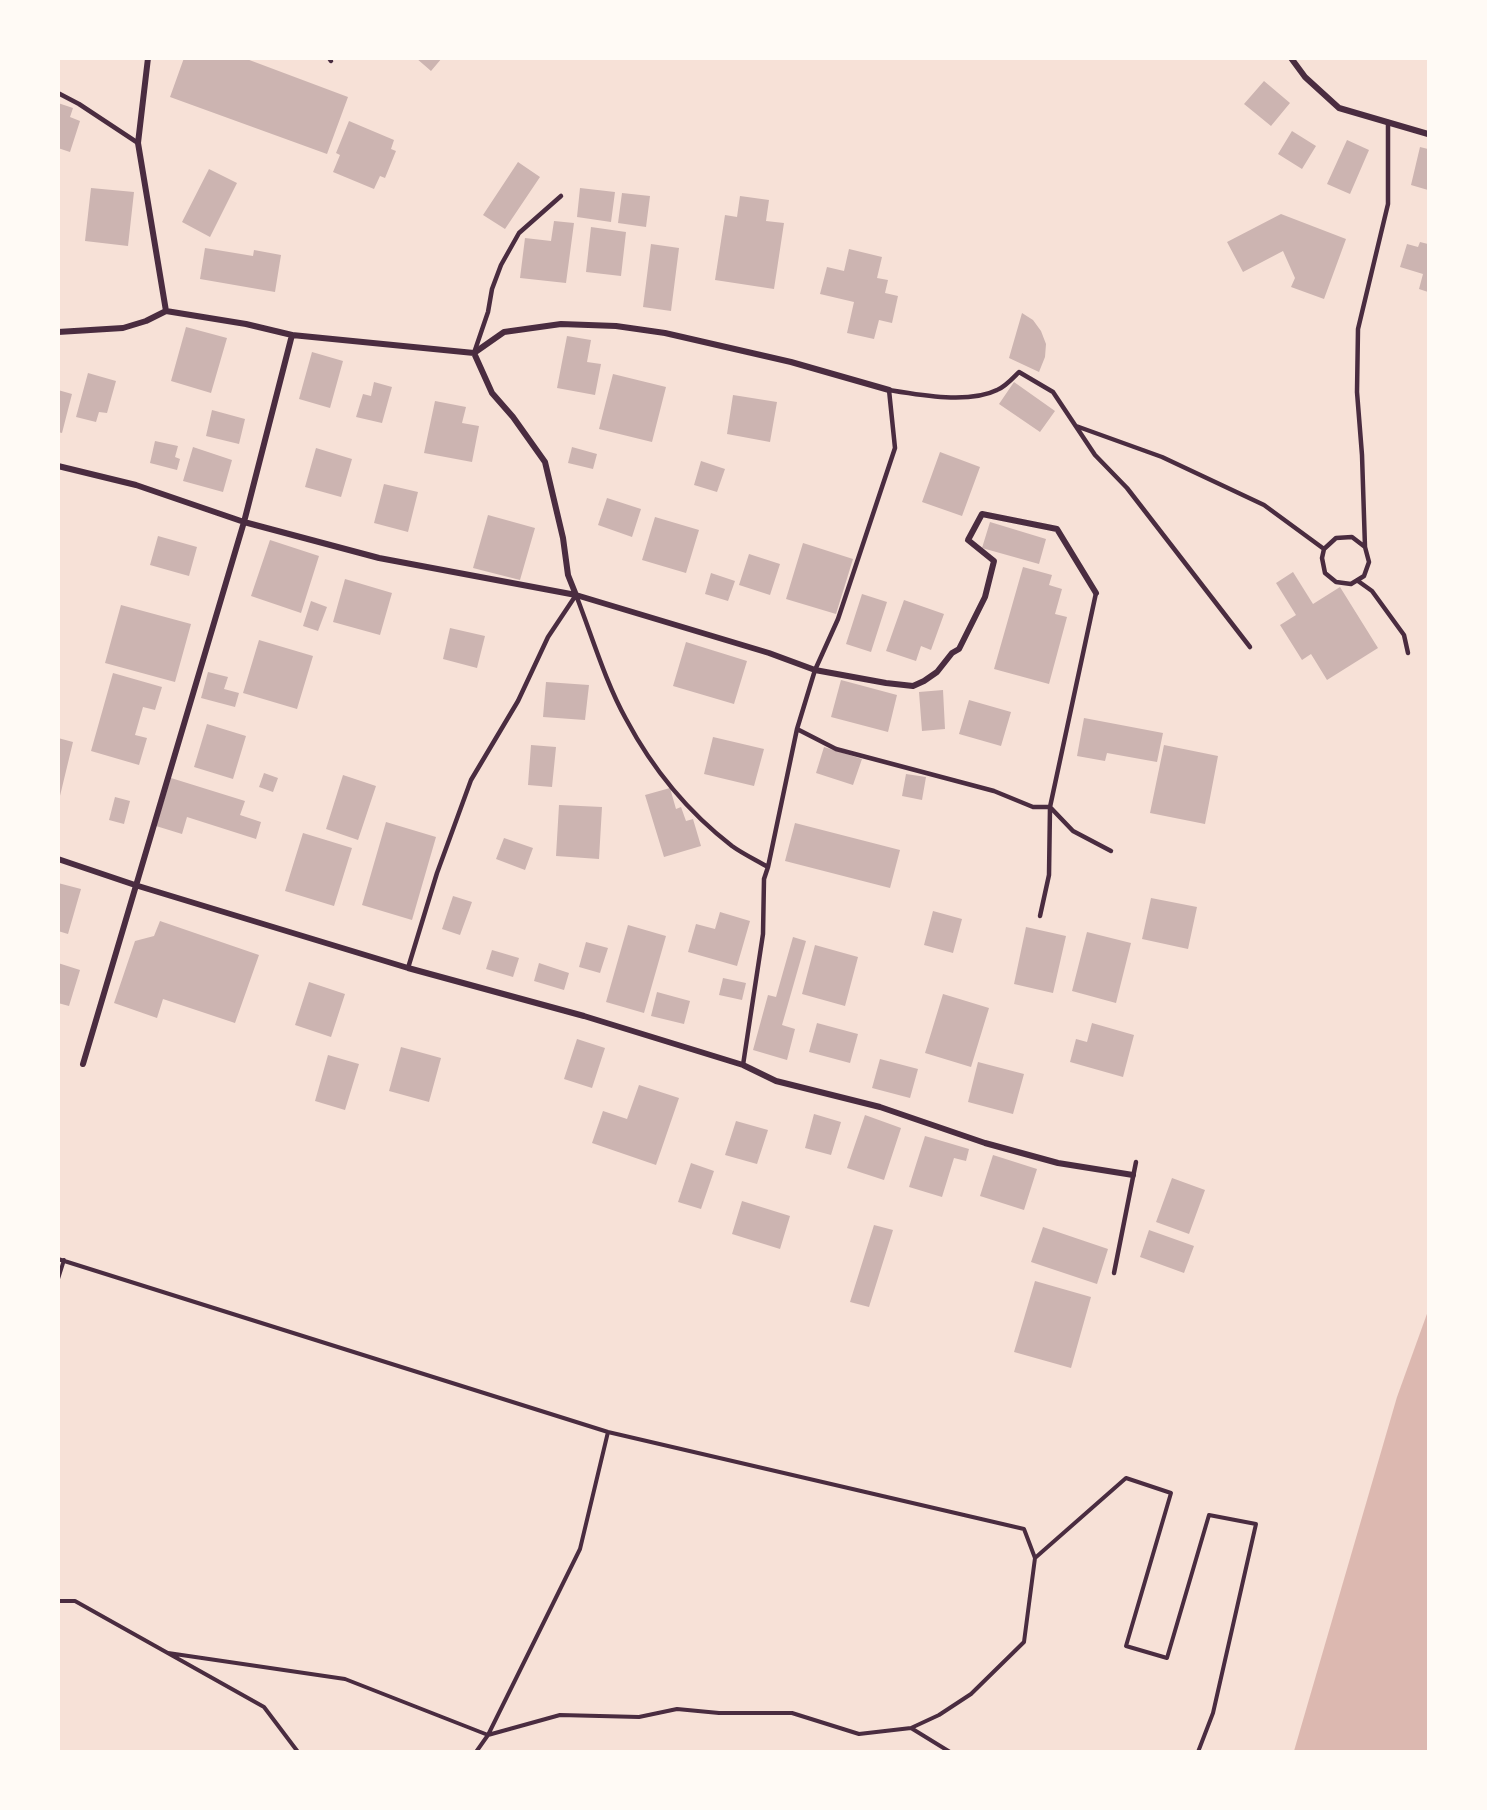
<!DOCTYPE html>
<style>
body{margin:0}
#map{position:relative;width:1487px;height:1810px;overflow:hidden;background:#f7e1d7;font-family:"DejaVu Sans",sans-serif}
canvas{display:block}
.frame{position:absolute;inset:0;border:60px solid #fffaf5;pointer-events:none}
</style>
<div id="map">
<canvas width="1487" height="1810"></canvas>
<div class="frame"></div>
</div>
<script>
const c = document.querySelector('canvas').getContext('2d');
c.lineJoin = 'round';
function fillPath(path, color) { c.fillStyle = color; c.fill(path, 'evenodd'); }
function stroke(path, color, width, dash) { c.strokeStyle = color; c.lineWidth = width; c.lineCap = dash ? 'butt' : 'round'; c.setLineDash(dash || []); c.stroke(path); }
const water = new Path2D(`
 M 1428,1311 L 1428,1751 L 1294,1751 L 1397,1397 Z`);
const building = new Path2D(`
 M 184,58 L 244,58 L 348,97 L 327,154 L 170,97 Z
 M 416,58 L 442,58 L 431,71 Z
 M 1264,81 L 1290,103 L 1271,126 L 1244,104 Z
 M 58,103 L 73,108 L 70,117 L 80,121 L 70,152 L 58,148 Z
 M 349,121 L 394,140 L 391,149 L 396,151 L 385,178 L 380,176 L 374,189 L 333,172 L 340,155 L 336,153 Z
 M 1292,131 L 1316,146 L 1302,169 L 1278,154 Z
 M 1347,140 L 1369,150 L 1350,194 L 1327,184 Z
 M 1420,147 L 1428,149 L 1428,190 L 1411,185 Z
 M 518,162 L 540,177 L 505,229 L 483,215 Z
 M 209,169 L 237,183 L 210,237 L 182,222 Z
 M 91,188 L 134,192 L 128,246 L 85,241 Z
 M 580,188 L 615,192 L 611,222 L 577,217 Z
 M 622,193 L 650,196 L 646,227 L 618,223 Z
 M 740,196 L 769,200 L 766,221 L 784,223 L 774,289 L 715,280 L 725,215 L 737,217 Z
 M 1281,214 L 1346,239 L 1324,299 L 1291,287 L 1295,278 L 1283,251 L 1243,272 L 1227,242 Z
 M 554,221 L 574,223 L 566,283 L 520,278 L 525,238 L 551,241 Z
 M 591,227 L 626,232 L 621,276 L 586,272 Z
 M 1420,242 L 1428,244 L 1428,292 L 1419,289 L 1423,274 L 1400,267 L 1407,244 L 1418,247 Z
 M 651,244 L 679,248 L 671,311 L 643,307 Z
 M 205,248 L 253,256 L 254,250 L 281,255 L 275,292 L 200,279 Z
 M 849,249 L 882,257 L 877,278 L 888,280 L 885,293 L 898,296 L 892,323 L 879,320 L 874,339 L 847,333 L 854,302 L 820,294 L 827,267 L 844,271 Z
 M 1022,313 L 1033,320 L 1041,331 L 1046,344 L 1045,357 L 1039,372 L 1009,358 Z
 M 186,327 L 227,338 L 211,393 L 171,381 Z
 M 567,336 L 591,340 L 587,362 L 601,364 L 595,395 L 557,388 Z
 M 312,352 L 343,361 L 330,408 L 299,399 Z
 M 88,373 L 116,381 L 107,413 L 99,412 L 96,422 L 76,417 Z
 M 613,374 L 666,387 L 652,442 L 599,429 Z
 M 374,382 L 392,387 L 382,423 L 356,417 L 363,394 L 371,396 Z
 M 1014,382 L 1055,411 L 1040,432 L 999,404 Z
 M 58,390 L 72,394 L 62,433 L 58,432 Z
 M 733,395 L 777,402 L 770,442 L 727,434 Z
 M 435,401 L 466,407 L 462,423 L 479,426 L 472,462 L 424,453 Z
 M 212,410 L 245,419 L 239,444 L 206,436 Z
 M 155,441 L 178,446 L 175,457 L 180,459 L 177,470 L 150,463 Z
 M 193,447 L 232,460 L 223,492 L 183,481 Z
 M 572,447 L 597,454 L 593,469 L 568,463 Z
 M 316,448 L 352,459 L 341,497 L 305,487 Z
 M 940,452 L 980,467 L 962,516 L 922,502 Z
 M 701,461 L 725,469 L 717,492 L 694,485 Z
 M 384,484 L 418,492 L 408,532 L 374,523 Z
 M 607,498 L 641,509 L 632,537 L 598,525 Z
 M 488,515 L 535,528 L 520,580 L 473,568 Z
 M 655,517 L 699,530 L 686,573 L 642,560 Z
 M 990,522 L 1046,539 L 1039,564 L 982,548 Z
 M 158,536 L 197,547 L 189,576 L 150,565 Z
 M 270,540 L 319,556 L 301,613 L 251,596 Z
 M 803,543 L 853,559 L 836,614 L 786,599 Z
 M 749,554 L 780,564 L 770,595 L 739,585 Z
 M 1023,567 L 1052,575 L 1049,585 L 1062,589 L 1055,614 L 1067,617 L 1049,684 L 994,669 Z
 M 1293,572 L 1313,604 L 1340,587 L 1378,648 L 1327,680 L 1311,654 L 1302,660 L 1280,625 L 1296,615 L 1276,583 Z
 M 711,573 L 735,581 L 728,601 L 705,594 Z
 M 345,579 L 392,593 L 380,635 L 333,622 Z
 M 862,594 L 887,602 L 871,652 L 846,644 Z
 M 904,600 L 944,614 L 931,650 L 921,646 L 916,661 L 886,651 Z
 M 311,601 L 327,607 L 318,631 L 303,626 Z
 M 121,605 L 191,624 L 175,682 L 105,663 Z
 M 450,628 L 485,636 L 477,668 L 443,659 Z
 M 259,640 L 313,656 L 297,709 L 243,693 Z
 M 686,642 L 747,661 L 734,704 L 673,686 Z
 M 208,672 L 228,677 L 224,689 L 239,693 L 235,707 L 201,698 Z
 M 113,673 L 162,687 L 155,710 L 143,707 L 135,735 L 147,738 L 139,765 L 91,751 Z
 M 841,680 L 897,695 L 888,732 L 831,717 Z
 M 546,682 L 589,685 L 585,720 L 543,717 Z
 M 943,690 L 945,729 L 922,731 L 919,692 Z
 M 969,700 L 1011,712 L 1001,746 L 959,734 Z
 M 1084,718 L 1163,733 L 1157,762 L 1107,753 L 1105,761 L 1077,756 Z
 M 207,724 L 246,736 L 233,779 L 194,767 Z
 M 713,737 L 764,749 L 754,786 L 704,774 Z
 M 58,738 L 73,742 L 59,800 L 58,800 Z
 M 531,745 L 556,747 L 552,787 L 528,785 Z
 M 1164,745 L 1218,756 L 1205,824 L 1150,813 Z
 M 824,747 L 862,759 L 853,785 L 816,773 Z
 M 264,773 L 278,778 L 273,792 L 259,787 Z
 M 906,774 L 926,777 L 922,800 L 902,796 Z
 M 343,775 L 376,786 L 358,840 L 326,829 Z
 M 171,778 L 245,801 L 240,815 L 261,822 L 256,839 L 187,817 L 182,834 L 156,826 Z
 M 670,788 L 676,809 L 681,807 L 686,821 L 693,819 L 701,846 L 664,857 L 645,795 Z
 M 115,797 L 130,801 L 124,824 L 109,820 Z
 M 559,805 L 602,807 L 599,859 L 556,856 Z
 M 386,822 L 436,837 L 412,920 L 362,905 Z
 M 795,823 L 900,850 L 890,888 L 785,861 Z
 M 303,833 L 352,848 L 334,906 L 285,891 Z
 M 504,838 L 533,848 L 525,870 L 496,859 Z
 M 58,883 L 81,889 L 68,934 L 58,931 Z
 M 453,896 L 472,902 L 460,935 L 442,929 Z
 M 1151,898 L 1197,907 L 1188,949 L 1142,939 Z
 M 933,911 L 962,919 L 953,953 L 924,945 Z
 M 720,912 L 750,921 L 737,966 L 688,952 L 696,924 L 715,929 Z
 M 160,921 L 259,955 L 235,1023 L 163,999 L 157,1018 L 114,1003 L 135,941 L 154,936 Z
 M 628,925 L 666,936 L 644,1013 L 606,1002 Z
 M 1026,927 L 1066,936 L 1053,993 L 1014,984 Z
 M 1087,932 L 1131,943 L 1116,1003 L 1072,991 Z
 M 793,937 L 806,941 L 782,1025 L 795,1029 L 787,1060 L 753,1050 L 768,995 L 776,997 Z
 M 586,942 L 608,948 L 600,973 L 579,967 Z
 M 815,945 L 858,957 L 845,1006 L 802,994 Z
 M 492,950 L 519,958 L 513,977 L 486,969 Z
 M 58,963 L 80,970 L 69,1006 L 58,1003 Z
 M 539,963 L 569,973 L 564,990 L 534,981 Z
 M 723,978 L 746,983 L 742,1000 L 719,995 Z
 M 309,982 L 345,994 L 331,1037 L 295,1025 Z
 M 657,992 L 690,1001 L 684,1024 L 651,1016 Z
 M 943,994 L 989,1008 L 971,1067 L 925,1053 Z
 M 817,1023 L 858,1034 L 850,1063 L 809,1052 Z
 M 1092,1023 L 1134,1035 L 1123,1077 L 1070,1062 L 1076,1039 L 1087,1042 Z
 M 577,1039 L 605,1048 L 592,1088 L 564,1079 Z
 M 401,1047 L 441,1058 L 429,1102 L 389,1091 Z
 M 328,1055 L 359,1064 L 345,1110 L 315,1101 Z
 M 880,1059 L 918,1069 L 910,1098 L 872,1088 Z
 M 978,1062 L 1024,1074 L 1013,1114 L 968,1102 Z
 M 639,1085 L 679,1098 L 656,1165 L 592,1143 L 603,1111 L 627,1119 Z
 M 814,1114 L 841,1122 L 831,1155 L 805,1148 Z
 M 865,1115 L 901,1128 L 884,1180 L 847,1168 Z
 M 736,1121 L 768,1130 L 757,1164 L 725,1155 Z
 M 925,1136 L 969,1149 L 966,1161 L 954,1158 L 942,1197 L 909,1187 Z
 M 993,1155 L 1037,1169 L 1024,1210 L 980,1196 Z
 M 691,1163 L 714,1171 L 701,1209 L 678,1202 Z
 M 1172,1178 L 1205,1190 L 1189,1234 L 1156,1222 Z
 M 742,1201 L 790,1216 L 780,1249 L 732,1234 Z
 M 874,1225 L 893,1230 L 869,1307 L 850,1302 Z
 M 1043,1227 L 1108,1249 L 1097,1284 L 1031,1262 Z
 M 1149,1230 L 1194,1246 L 1184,1273 L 1140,1257 Z
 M 1035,1281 L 1091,1297 L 1071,1368 L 1014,1352 Z`);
const path = new Path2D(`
 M 58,1259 L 608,1432 L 1024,1529 L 1035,1558 L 1024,1642 L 971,1694 L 939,1715 L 911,1728 L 859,1734 L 792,1713 L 719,1713 L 677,1709 L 639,1717 L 560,1715 L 488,1735 L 345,1679 L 168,1653
 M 58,1279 L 64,1260
 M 1035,1558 L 1126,1478 L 1171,1493 L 1126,1646 L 1167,1658 L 1209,1515 L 1256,1524 L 1213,1713 L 1198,1752
 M 58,1601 L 75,1601 L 264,1707 L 298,1752
 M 911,1728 L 950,1752
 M 476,1752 L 488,1735 L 580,1549 L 608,1432`);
const service = new Path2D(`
 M 329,58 L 331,61
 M 58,93 L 79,104 L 138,143
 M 474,353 L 488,312 L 492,289 L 501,265 L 519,233 L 561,196
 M 1076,426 L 1162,457 L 1264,505 L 1324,549
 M 1365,547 L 1352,537 L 1336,538 L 1324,549 L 1322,558 L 1325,573 L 1336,582 L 1351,584 L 1364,576 L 1369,562 L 1365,547 L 1362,455 L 1357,392 L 1358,329 L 1388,204 L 1388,122
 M 1358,581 L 1372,591 L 1404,635 L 1408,653
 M 576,595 C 592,636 605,681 626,719 C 652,768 688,812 732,846 C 743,854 756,860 768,867
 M 797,729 L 836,749 L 994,791 L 1033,807 L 1050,807 L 1073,831 L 1111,851
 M 1040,916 L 1049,875 L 1050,807 L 1096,593
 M 408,968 L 437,873 L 471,780 L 518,701 L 548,637 L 576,595
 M 743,1065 L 763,934 L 764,879 L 768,867 L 797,729 L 815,670 L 838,619 L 895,448 L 889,390 C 919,395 969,404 997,390 C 1005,387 1013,378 1019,372 L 1053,392 L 1095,455 L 1127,488 L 1250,647
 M 1114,1273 L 1136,1162`);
const minor = new Path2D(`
 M 148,58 L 138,143 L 166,311
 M 1291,58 L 1305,77 L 1339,108 L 1428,134
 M 58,332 L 123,328 L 146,321 L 166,311 L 246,324 L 292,335 L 474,353 L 504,332 L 561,324 L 616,326 L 665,333 L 791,362 L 889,390
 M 474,353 L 492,393 L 513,417 L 545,462 L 563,538 L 568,575 L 576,595
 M 58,466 L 136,485 L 244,522 L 379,558 L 576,595 L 769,653 L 815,670 L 886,683 L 913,686 L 924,681 L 937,672 L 952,653 L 959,649 L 985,597 L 994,561 L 968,540 L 982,514 L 1057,529 L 1096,593
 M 58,859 L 135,885 L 408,968 L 584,1016 L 743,1065 L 776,1081 L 880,1107 L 985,1143 L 1058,1163 L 1133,1175
 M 83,1064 L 244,522 L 292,335`);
fillPath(water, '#dcb8b0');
fillPath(building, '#ccb4b1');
stroke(path, '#4a2c40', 4);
stroke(service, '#4a2c40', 4.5);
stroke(minor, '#4a2c40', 6);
</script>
